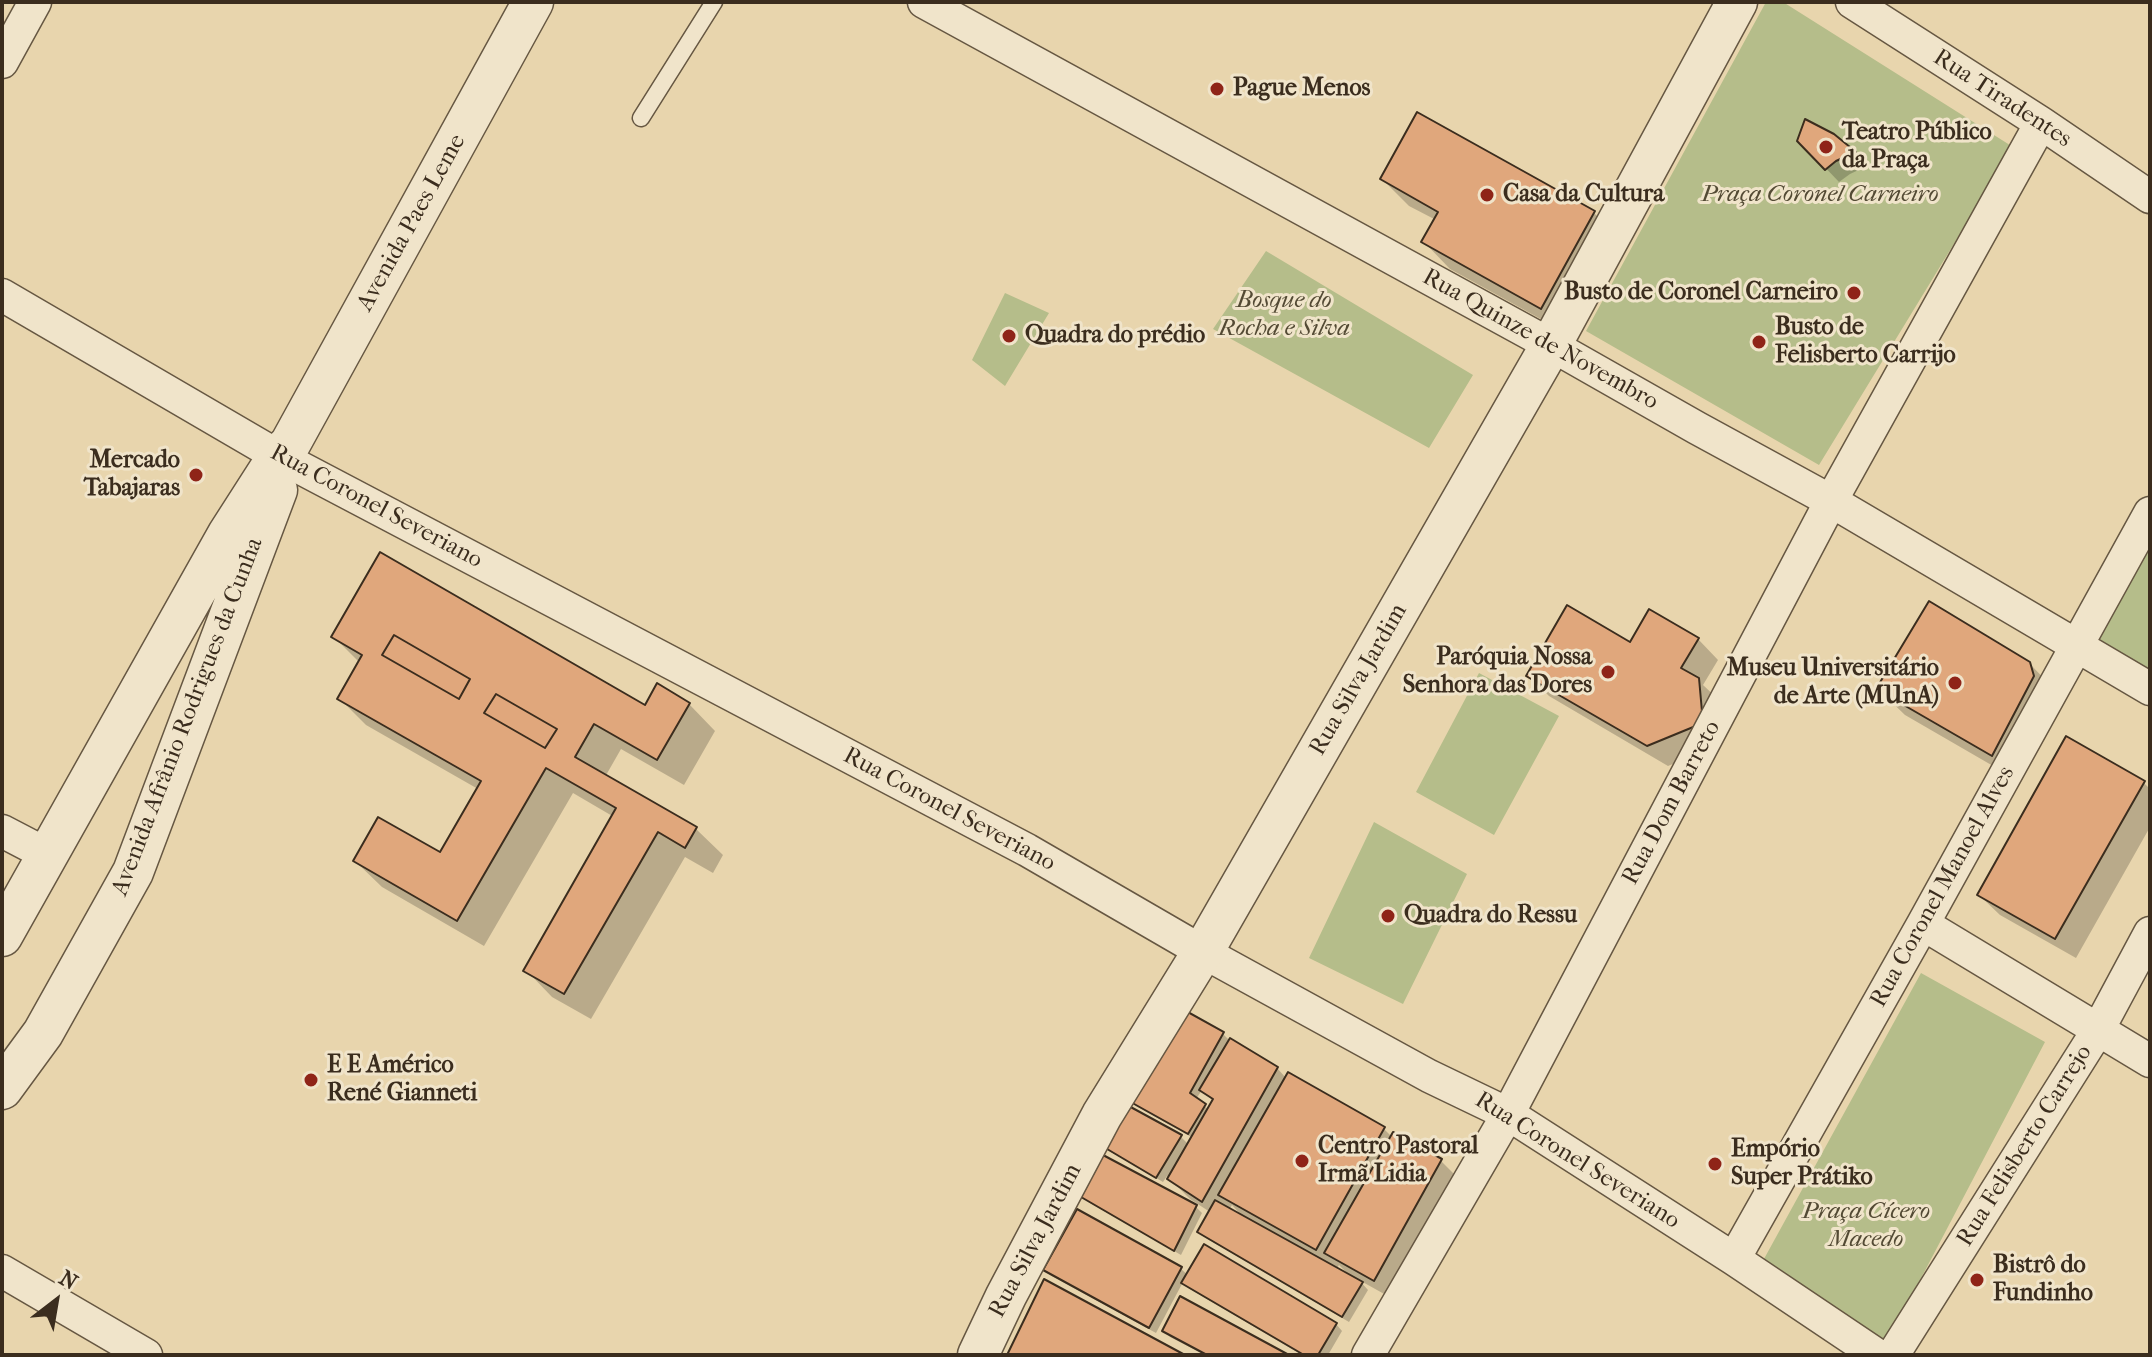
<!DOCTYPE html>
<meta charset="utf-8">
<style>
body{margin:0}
#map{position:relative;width:2152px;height:1357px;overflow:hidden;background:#e8d5ad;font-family:"IM FELL French Canon",serif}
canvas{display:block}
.frame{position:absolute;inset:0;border:4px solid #3b2d1e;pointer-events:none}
.north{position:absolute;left:16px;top:1261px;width:80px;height:80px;-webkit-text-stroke:6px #f0e4ca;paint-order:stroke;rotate:31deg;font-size:22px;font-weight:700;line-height:32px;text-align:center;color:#3b2d1e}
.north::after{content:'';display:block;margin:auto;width:28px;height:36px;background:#3b2d1e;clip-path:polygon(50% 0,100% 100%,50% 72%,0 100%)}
</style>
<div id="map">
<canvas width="2152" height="1357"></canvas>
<div class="frame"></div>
<div class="north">N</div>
</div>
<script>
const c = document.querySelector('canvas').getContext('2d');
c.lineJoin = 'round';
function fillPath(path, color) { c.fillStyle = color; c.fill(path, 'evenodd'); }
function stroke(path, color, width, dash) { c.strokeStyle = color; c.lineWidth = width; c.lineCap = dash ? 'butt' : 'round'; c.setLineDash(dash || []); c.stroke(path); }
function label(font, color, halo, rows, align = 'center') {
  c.font = font + ' "IM FELL French Canon",serif'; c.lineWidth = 6; c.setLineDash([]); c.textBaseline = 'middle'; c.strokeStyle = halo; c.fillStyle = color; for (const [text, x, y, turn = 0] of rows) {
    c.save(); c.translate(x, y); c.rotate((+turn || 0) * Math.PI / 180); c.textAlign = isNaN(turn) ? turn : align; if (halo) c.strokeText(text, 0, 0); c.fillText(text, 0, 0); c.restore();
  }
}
const green = new Path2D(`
 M 1766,2 L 1783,2 L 2013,147 L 1819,465 L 1586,331 Z
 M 1266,251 L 1473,375 L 1429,448 L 1213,329 Z
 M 1005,293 L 1049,313 L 1005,386 L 972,360 Z
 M 2150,537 L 2150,676 L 2089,640 Z
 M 1479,673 L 1559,716 L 1494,835 L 1416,792 Z
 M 1374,822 L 1467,874 L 1403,1004 L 1309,958 Z
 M 1921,973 L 2045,1042 L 1887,1343 L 1759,1268 Z`);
const shadow = new Path2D(`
 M 1833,136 L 1867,166 L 1850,174 L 1839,182 L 1799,140 Z
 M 1382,179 L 1594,213 L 1620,239 L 1568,334 L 1450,269 L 1424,242 L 1436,220 L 1409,206 Z
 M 334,637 L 646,707 L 689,704 L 715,731 L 684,785 L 621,749 L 605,777 L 696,829 L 723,855 L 713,873 L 685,857 L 591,1019 L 552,997 L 526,970 L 614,817 L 573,793 L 484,946 L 382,887 L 355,861 L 441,854 L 478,789 L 366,725 L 339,698 L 360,663 Z
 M 1698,639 L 1718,660 L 1703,685 L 1719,700 L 1722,743 L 1668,766 L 1549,696 L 1529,676 Z
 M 2029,663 L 2056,691 L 2019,781 L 1905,715 L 1878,689 Z
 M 2143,782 L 2150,789 L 2150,827 L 2076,958 L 2000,915 L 1979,895 Z
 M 1178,1009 L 1223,1034 L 1231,1042 L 1277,1068 L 1286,1078 L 1384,1129 L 1392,1137 L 1394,1135 L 1441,1161 L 1461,1181 L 1395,1300 L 1359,1280 L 1368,1290 L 1349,1322 L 1206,1238 L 1199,1231 L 1210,1212 L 1190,1199 L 1167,1176 L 1163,1182 L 1111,1152 L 1105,1146 L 1181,1137 L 1189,1145 L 1193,1138 L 1136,1106 L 1130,1100 ZM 1202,1090 L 1214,1102 L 1209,1110 L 1196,1099 ZM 1232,1205 L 1243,1217 L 1229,1210 ZM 1339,1265 L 1350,1276 L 1336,1270 Z
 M 1083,1196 L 1196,1207 L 1202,1213 L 1181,1255 L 1090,1203 Z
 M 1181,1269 L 1188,1275 L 1336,1324 L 1342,1331 L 1328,1355 L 1302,1355 L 1190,1289 L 1183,1282 L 1156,1333 L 1052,1276 L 1046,1270 Z
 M 1164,1330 L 1285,1355 L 1205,1355 L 1170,1337 Z`);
const building = new Path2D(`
 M 1417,112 L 1595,211 L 1541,309 L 1421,242 L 1438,212 L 1380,179 Z
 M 1805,119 L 1834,134 L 1856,152 L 1836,161 L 1825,170 L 1797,141 Z
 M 380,552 L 645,705 L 657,683 L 690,703 L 657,760 L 594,724 L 575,757 L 697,827 L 685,848 L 658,832 L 564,994 L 523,971 L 616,808 L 546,768 L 457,921 L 353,861 L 378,817 L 440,852 L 481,781 L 337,699 L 362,655 L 331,637 ZM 394,635 L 470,679 L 459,699 L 382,655 ZM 496,694 L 557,729 L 545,748 L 484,713 Z
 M 380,552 L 645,705 L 657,683 L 690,703 L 657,760 L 594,724 L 575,757 L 697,827 L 685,848 L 658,832 L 564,994 L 523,971 L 616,808 L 546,768 L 457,921 L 353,861 L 378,817 L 440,852 L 481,781 L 337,699 L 362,655 L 331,637 ZM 394,635 L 470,679 L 459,699 L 382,655 ZM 496,694 L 557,729 L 545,748 L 484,713 Z
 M 380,552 L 645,705 L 657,683 L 690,703 L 657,760 L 594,724 L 575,757 L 697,827 L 685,848 L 658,832 L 564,994 L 523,971 L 616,808 L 546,768 L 457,921 L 353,861 L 378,817 L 440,852 L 481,781 L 337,699 L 362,655 L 331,637 Z
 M 1929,601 L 2030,662 L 2034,676 L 1992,756 L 1876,689 Z
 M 1567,605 L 1630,642 L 1649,609 L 1699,638 L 1681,668 L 1699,678 L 1703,723 L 1647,746 L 1526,676 Z
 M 2066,736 L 2145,781 L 2055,939 L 1977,895 Z
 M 1177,1006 L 1224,1032 L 1190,1093 L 1206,1104 L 1188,1134 L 1127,1100 Z
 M 1230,1038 L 1278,1067 L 1202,1202 L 1167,1179 L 1213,1099 L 1199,1090 Z
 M 1288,1072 L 1385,1127 L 1316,1250 L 1218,1195 Z
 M 1127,1105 L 1182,1135 L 1156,1178 L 1102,1146 Z
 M 1393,1132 L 1442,1159 L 1374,1281 L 1324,1253 Z
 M 1103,1155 L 1197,1205 L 1174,1251 L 1081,1197 Z
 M 1215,1200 L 1363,1282 L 1342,1317 L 1197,1232 Z
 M 1077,1209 L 1182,1267 L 1149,1328 L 1043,1270 Z
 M 1204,1244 L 1337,1323 L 1318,1355 L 1304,1355 L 1181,1283 Z
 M 1044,1279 L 1185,1355 L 1007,1355 Z
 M 1180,1296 L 1289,1355 L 1207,1355 L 1162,1331 Z`);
const service = new Path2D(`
 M 641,118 L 714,2`);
const minor = new Path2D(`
 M 924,2 L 1551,345 L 1697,428 L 1831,501 L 2150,689
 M 1852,2 L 2041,123 L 2150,197
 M 2,62 L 35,2
 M 2,295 L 278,456 L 1027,850 L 1203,952 L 1429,1076 L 1508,1114 L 1734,1259 L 1877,1355
 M 2,831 L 48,855
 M 1923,924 L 2150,1061
 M 1734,1259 L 1923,924 L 2150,513
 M 2,1271 L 146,1355
 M 1368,1355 L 1508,1114 L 1831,501 L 2041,123
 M 1893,1355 L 2098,1030 L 2150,933`);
const tertiary = new Path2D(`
 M 2,936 L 228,534 L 278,456 L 290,444 L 533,2
 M 2,1089 L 43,1033 L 133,872 L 277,490
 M 978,1355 L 1006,1296 L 1102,1115 L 1205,948 L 1551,345 L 1737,2`);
const markers = [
 [1217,89,8,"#8f2418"],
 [1826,147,8,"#8f2418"],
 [1487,195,8,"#8f2418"],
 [1854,293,8,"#8f2418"],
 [1009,336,8,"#8f2418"],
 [1759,342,8,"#8f2418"],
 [196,475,8,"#8f2418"],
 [1608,672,8,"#8f2418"],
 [1955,683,8,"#8f2418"],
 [1388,916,8,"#8f2418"],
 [311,1080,8,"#8f2418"],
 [1302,1161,8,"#8f2418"],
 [1715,1164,8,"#8f2418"],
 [1977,1280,8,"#8f2418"]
];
const poiNames = [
 ["Pague Menos",1233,89],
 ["Teatro Público",1842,133],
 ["da Praça",1842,161],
 ["Casa da Cultura",1503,195],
 ["Busto de Coronel Carneiro",1838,293,"right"],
 ["Busto de",1775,328],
 ["Felisberto Carrijo",1775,356],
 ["Quadra do prédio",1025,336],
 ["Mercado",180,461,"right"],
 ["Tabajaras",180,489,"right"],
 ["Paróquia Nossa",1592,658,"right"],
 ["Senhora das Dores",1592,686,"right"],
 ["Museu Universitário",1939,669,"right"],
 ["de Arte (MUnA)",1939,697,"right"],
 ["Quadra do Ressu",1404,916],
 ["E E Américo",327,1066],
 ["René Gianneti",327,1094],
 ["Centro Pastoral",1318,1147],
 ["Irmã Lidia",1318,1175],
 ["Empório",1731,1150],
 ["Super Prátiko",1731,1178],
 ["Bistrô do",1993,1266],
 ["Fundinho",1993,1294]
];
const streetNames = [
 ["Rua Tiradentes",2002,99,33],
 ["Avenida Paes Leme",412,223,-61],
 ["Rua Quinze de Novembro",1540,340,29],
 ["Rua Coronel Severiano",376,507,28],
 ["Rua Silva Jardim",1359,680,-60],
 ["Avenida Afrânio Rodrigues da Cunha",188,717,-69],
 ["Rua Dom Barreto",1672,803,-62],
 ["Rua Coronel Severiano",949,810,28],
 ["Rua Coronel Manoel Alves",1943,887,-61],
 ["Rua Felisberto Carrejo",2025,1146,-58],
 ["Rua Coronel Severiano",1577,1161,32],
 ["Rua Silva Jardim",1036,1241,-62]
];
const parkNames = [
 ["Praça Coronel Carneiro",1820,195],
 ["Bosque do",1284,301],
 ["Rocha e Silva",1284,329],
 ["Praça Cícero",1866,1212],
 ["Macedo",1866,1240]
];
fillPath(green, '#b5bd8a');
fillPath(shadow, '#0003');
fillPath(building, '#e0a77c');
stroke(building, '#3b2d1e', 2);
stroke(service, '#665742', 19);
stroke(minor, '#665742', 35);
stroke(tertiary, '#665742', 43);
stroke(service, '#f0e4ca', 16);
stroke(minor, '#f0e4ca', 32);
stroke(tertiary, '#f0e4ca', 40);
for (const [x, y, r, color] of markers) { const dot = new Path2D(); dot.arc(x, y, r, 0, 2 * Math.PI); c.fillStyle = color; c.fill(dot); stroke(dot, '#f0e4ca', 3); }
label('bold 24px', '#3b2d1e', '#f0e4ca', poiNames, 'left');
label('24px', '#3b2d1e', '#f0e4ca', streetNames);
label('italic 24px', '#534a34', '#f0e4ca', parkNames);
</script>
